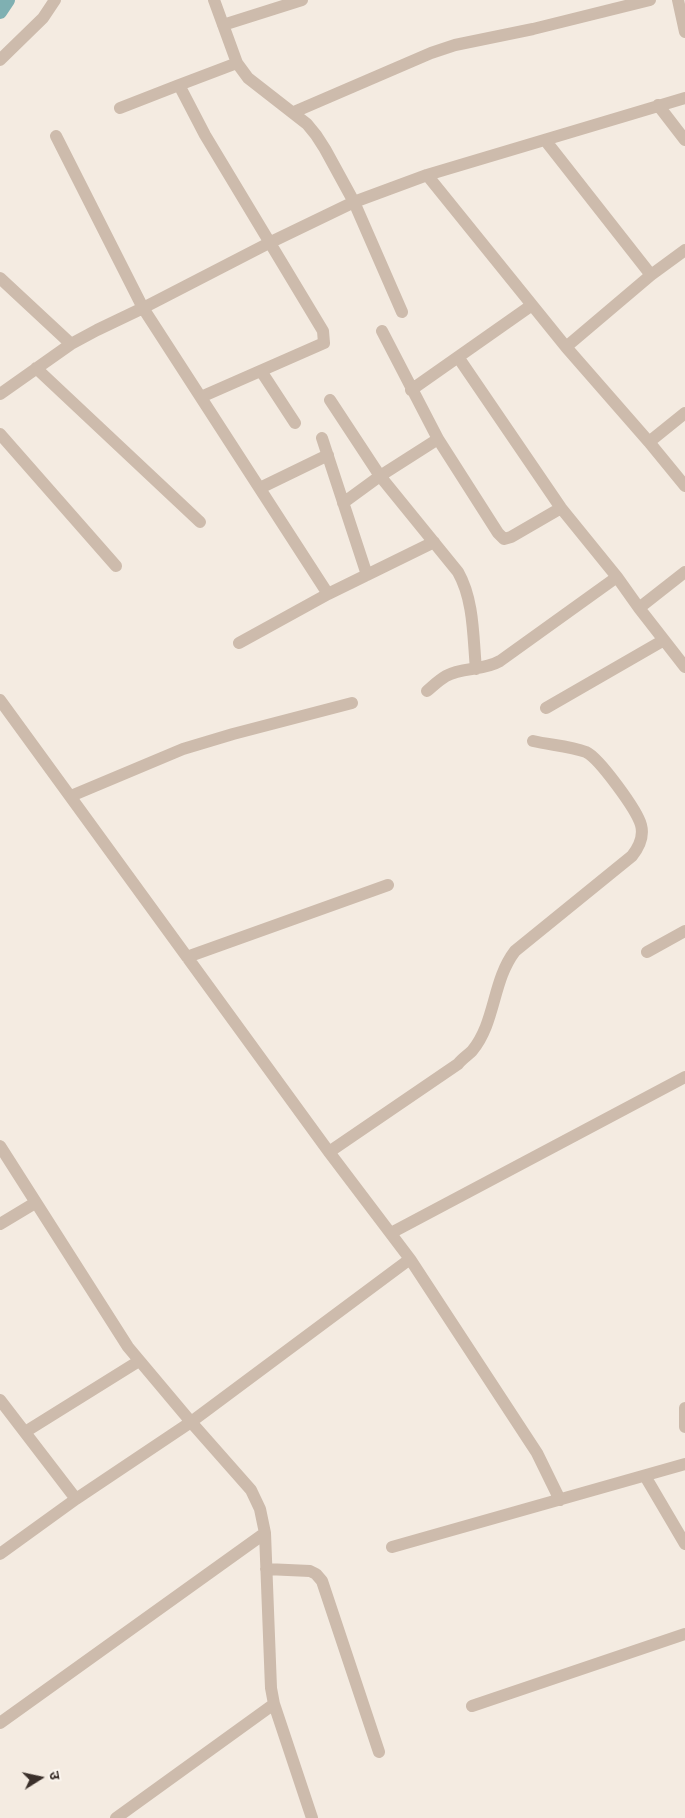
<!DOCTYPE html>
<meta charset="utf-8">
<style>
body{margin:0}
#map{position:relative;width:685px;height:1818px;overflow:hidden;background:#f4ebe1;font-family:"PT Sans Narrow","Noto Sans Devanagari",sans-serif}
canvas{display:block}
.north{position:absolute;left:15px;top:1753px;width:50px;height:50px;-webkit-text-stroke:4px #fbf5ee;paint-order:stroke;rotate:80deg;font-size:14px;font-weight:700;line-height:20px;text-align:center;color:#3b302b}
.north::after{content:'';display:block;margin:auto;width:18px;height:22px;background:#3b302b;clip-path:polygon(50% 0,100% 100%,50% 72%,0 100%)}
</style>
<div id="map">
<canvas width="685" height="1818"></canvas>
<div class="north">उ</div>
</div>
<script>
const c = document.querySelector('canvas').getContext('2d');
c.lineJoin = 'round';
function stroke(path, color, width, dash) { c.strokeStyle = color; c.lineWidth = width; c.lineCap = dash ? 'butt' : 'round'; c.setLineDash(dash || []); c.stroke(path); }
const canal = new Path2D(`
 M 0,12 L 8,0`);
const minor = new Path2D(`
 M 214,0 L 237,63 L 248,78 L 307,124 L 316,135 L 325,149 L 354,202 L 402,312
 M 678,0 L 685,32
 M 223,25 L 302,0
 M 0,60 L 43,18 L 55,0
 M 658,105 L 685,140
 M 120,108 L 179,85
 M 294,112 L 431,53 L 455,45 L 533,29 L 650,0
 M 56,136 L 143,308 L 328,594
 M 545,140 L 651,275
 M 427,175 L 566,347 L 649,442 L 685,486
 M 0,278 L 71,344
 M 382,331 L 438,439 L 498,533 L 504,539 L 511,537 L 561,508
 M 566,347 L 651,275 L 685,250
 M 458,357 L 561,508 L 617,577 L 639,608 L 685,667
 M 36,368 L 200,522
 M 261,371 L 295,423
 M 411,390 L 532,305
 M 0,394 L 71,344 L 97,330 L 143,308 L 269,243 L 354,202 L 427,175 L 685,98
 M 201,397 L 324,343 L 323,331 L 205,135 L 179,85 L 237,63
 M 330,400 L 380,476 L 458,572 C 474,600 473,637 476,669
 M 0,434 L 116,566
 M 322,438 L 367,575
 M 649,442 L 685,413
 M 260,488 L 328,455
 M 343,503 L 380,476 L 438,439
 M 639,608 L 685,572
 M 239,643 L 328,594 L 434,542
 M 427,691 C 433,686 439,680 446,676 C 462,667 483,671 500,661 L 617,577
 M 0,700 L 329,1152 L 410,1259 L 537,1453 L 560,1500
 M 546,708 L 664,640
 M 71,796 L 183,749 L 233,734 L 352,703
 M 647,952 L 685,931
 M 187,957 L 388,885
 M 0,1146 L 128,1347 L 191,1422 L 251,1490 L 260,1509 L 265,1533 L 271,1688 L 274,1704 L 312,1818
 M 329,1152 L 458,1064 C 462,1059 468,1055 472,1051 C 496,1022 492,981 515,951 L 632,856 C 639,847 644,836 641,825 C 637,810 599,758 586,752 C 570,746 550,745 533,741
 M 0,1224 L 35,1203
 M 391,1233 L 685,1077
 M 0,1400 L 76,1499
 M 685,1408 L 685,1427
 M 25,1432 L 139,1361
 M 645,1476 L 685,1544
 M 392,1547 L 685,1464
 M 0,1554 L 76,1499 L 191,1422 L 410,1259
 M 266,1569 L 310,1571 L 316,1574 L 322,1581 L 379,1752
 M 472,1706 L 685,1634
 M 0,1723 L 265,1533
 M 116,1818 L 274,1704`);
stroke(canal, '#7fb0b2', 14);
stroke(minor, '#cdbbac', 12);
</script>
